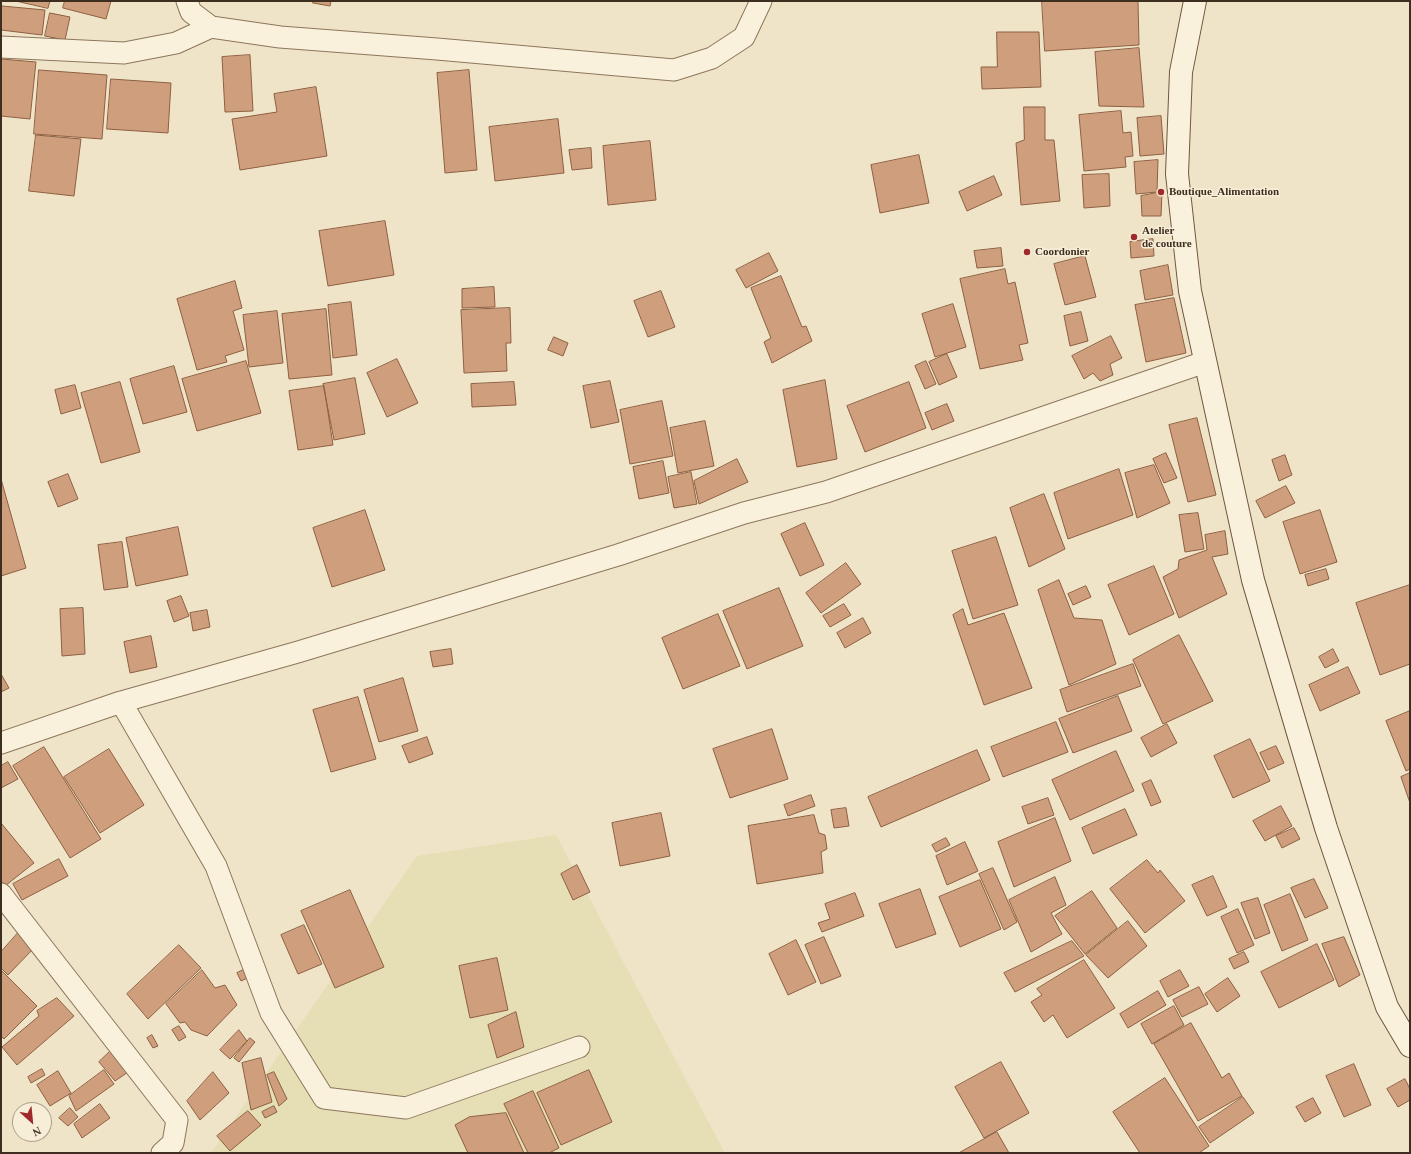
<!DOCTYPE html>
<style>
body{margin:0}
#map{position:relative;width:1411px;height:1154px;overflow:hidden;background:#f0e4c8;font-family:Georgia,serif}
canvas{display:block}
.frame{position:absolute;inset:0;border:2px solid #3d2e20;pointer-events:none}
.north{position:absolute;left:12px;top:1102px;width:40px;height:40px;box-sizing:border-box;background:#f7eed8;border:1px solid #ada18e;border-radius:50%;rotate:153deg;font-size:11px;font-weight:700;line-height:16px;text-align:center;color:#3d2e20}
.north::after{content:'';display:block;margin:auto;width:14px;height:18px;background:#9e2a2b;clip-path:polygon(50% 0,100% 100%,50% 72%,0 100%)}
</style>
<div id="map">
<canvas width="1411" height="1154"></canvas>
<div class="frame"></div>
<div class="north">N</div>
</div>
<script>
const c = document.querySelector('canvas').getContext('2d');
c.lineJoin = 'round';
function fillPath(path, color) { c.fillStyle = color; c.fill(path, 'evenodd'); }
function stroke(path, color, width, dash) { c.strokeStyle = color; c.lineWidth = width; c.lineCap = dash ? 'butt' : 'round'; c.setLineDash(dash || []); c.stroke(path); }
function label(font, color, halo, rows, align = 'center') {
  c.font = font + ' Georgia,serif'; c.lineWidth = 3; c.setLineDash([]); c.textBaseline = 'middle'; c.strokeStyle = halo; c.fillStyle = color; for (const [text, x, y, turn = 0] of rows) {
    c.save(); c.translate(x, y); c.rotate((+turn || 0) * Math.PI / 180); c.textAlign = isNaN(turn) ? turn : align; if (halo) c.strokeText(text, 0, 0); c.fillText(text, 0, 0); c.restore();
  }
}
const farmland = new Path2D(`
 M 556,835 L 725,1153 L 211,1153 L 417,856 Z`);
const building = new Path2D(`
 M 16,1 L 50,1 L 48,8 Z
 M 65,1 L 111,1 L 106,19 L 63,8 Z
 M 313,1 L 331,1 L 330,6 L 313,3 Z
 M 1042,1 L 1138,1 L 1139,45 L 1045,51 Z
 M 2,6 L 45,10 L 42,35 L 1,30 Z
 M 50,13 L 70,17 L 65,40 L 45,36 Z
 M 997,32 L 1039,32 L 1041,87 L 982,89 L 981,67 L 997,67 Z
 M 1139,48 L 1144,107 L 1099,106 L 1095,52 Z
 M 250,55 L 253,111 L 225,112 L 222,57 Z
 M 1,59 L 36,62 L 30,119 L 1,116 Z
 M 39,70 L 107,75 L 102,139 L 34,134 Z
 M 469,70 L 477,170 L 445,173 L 437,73 Z
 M 111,79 L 171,83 L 168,133 L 107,129 Z
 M 316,87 L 327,156 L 240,170 L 232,119 L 277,112 L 274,94 Z
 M 1024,107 L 1045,107 L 1045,140 L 1054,140 L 1060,201 L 1021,205 L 1016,143 L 1024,140 Z
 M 1121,111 L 1123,133 L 1131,132 L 1133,156 L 1125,157 L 1126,167 L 1084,171 L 1079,115 Z
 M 1161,116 L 1164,154 L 1140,156 L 1137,118 Z
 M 558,119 L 564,173 L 495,181 L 489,127 Z
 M 36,135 L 81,139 L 74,196 L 29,191 Z
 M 650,141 L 656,200 L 608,205 L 603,146 Z
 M 591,148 L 592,168 L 572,170 L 569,150 Z
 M 919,155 L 929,203 L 880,213 L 871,165 Z
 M 1158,160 L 1157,192 L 1136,194 L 1134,162 Z
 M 1109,174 L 1110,206 L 1084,208 L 1082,175 Z
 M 994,176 L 1002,195 L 967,211 L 959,192 Z
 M 1162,192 L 1161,216 L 1142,216 L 1141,196 Z
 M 385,221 L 394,275 L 328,286 L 319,231 Z
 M 1153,239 L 1154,256 L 1131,258 L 1130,242 Z
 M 1001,248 L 1003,266 L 977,268 L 974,251 Z
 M 769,253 L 778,271 L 746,288 L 736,270 Z
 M 1085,256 L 1096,297 L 1065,305 L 1054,264 Z
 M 1168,265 L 1173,295 L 1145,300 L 1140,271 Z
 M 1005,269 L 1008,284 L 1015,282 L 1028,343 L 1019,345 L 1023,360 L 980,369 L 960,279 Z
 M 781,276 L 802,327 L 806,326 L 812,341 L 772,363 L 764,342 L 771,338 L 751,288 Z
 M 235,281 L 242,308 L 233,311 L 244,350 L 225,356 L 227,362 L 197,370 L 177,299 Z
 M 494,287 L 495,307 L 462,308 L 462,289 Z
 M 661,291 L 675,327 L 648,337 L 634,301 Z
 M 1174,298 L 1186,353 L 1146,362 L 1135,305 Z
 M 351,302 L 357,355 L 333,358 L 328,305 Z
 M 953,304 L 966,347 L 935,357 L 922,314 Z
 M 510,308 L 511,343 L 506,343 L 507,371 L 464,373 L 461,310 Z
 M 326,309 L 332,375 L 289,379 L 282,314 Z
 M 277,311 L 283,363 L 249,367 L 243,315 Z
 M 1081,312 L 1088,341 L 1070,346 L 1064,316 Z
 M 1111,336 L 1122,358 L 1110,364 L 1113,375 L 1100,381 L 1093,373 L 1084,379 L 1072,356 Z
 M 554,337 L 568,343 L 563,356 L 548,350 Z
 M 947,354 L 957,377 L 939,385 L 929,362 Z
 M 397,359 L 418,403 L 387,417 L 367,373 Z
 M 246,361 L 261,413 L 197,431 L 182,379 Z
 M 926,361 L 936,384 L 925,389 L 915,366 Z
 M 174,366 L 187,412 L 143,424 L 130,379 Z
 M 355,378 L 365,434 L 334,440 L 323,384 Z
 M 825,380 L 837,459 L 797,467 L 783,390 Z
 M 610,381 L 619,422 L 591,428 L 583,386 Z
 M 120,382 L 140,452 L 101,463 L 81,393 Z
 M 514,382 L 516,405 L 472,407 L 471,384 Z
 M 909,382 L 926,428 L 865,452 L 847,406 Z
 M 75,385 L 81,408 L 61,414 L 55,390 Z
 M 324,386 L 333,445 L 298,450 L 289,391 Z
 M 662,401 L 673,456 L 630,464 L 620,410 Z
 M 947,404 L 954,421 L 932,430 L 925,413 Z
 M 1197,418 L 1216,495 L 1188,502 L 1169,425 Z
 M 705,421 L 714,466 L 678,473 L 670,428 Z
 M 1166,453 L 1177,478 L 1164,483 L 1153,459 Z
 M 1285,455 L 1292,475 L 1279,481 L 1272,460 Z
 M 737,459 L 748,482 L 699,504 L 694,481 Z
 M 663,461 L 669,493 L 639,499 L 633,467 Z
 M 1154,465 L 1170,503 L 1137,518 L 1125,473 Z
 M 1119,469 L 1133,515 L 1068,539 L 1054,493 Z
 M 691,472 L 697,504 L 674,508 L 668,477 Z
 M 68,474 L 78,499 L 58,507 L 48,482 Z
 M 1,479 L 26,568 L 1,576 Z
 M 1286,486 L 1295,503 L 1265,518 L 1256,501 Z
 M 1044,494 L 1065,549 L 1029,567 L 1010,508 Z
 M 365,510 L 385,570 L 332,587 L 313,528 Z
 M 1320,510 L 1337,562 L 1300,574 L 1283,522 Z
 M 1198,513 L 1204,549 L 1185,552 L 1179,515 Z
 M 805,523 L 824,565 L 800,576 L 781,534 Z
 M 178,527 L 188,575 L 136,586 L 126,538 Z
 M 1225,531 L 1228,554 L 1212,557 L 1227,594 L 1179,618 L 1163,577 L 1178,569 L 1179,560 L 1207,550 L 1205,535 Z
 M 996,537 L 1018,605 L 973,619 L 952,551 Z
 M 122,542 L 128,587 L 104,590 L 98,545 Z
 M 846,563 L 861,584 L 821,613 L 806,593 Z
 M 1154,566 L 1174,614 L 1129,635 L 1108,585 Z
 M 1326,569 L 1329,579 L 1308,586 L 1305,575 Z
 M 1059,580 L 1074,618 L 1102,620 L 1116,664 L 1069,685 L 1038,590 Z
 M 1410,585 L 1410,664 L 1380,675 L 1356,603 Z
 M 1086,586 L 1091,597 L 1073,605 L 1068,594 Z
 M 779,588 L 803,646 L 747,669 L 723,611 Z
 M 181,596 L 189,616 L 174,622 L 167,601 Z
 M 844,604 L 851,615 L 830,627 L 823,616 Z
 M 83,608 L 85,654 L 62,656 L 60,609 Z
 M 963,609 L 968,625 L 1004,613 L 1032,688 L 984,705 L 953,615 Z
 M 207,610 L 210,627 L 193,631 L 190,613 Z
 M 718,614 L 740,666 L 683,689 L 662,638 Z
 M 863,618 L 871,633 L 845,648 L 837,633 Z
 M 1179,635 L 1213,701 L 1163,724 L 1133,660 Z
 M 151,636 L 157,667 L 130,673 L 124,642 Z
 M 451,649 L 453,664 L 433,667 L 430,652 Z
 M 1333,649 L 1339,661 L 1325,668 L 1319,657 Z
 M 1133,664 L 1141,686 L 1067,712 L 1060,690 Z
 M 1348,667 L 1360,693 L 1320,711 L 1309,685 Z
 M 1,674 L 9,688 L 1,692 Z
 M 403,678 L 418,731 L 379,742 L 364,690 Z
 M 1118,696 L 1132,731 L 1073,753 L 1059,719 Z
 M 358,697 L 376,759 L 331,772 L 313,710 Z
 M 1410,711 L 1410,769 L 1406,771 L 1386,721 Z
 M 1056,722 L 1068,752 L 1003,777 L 991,747 Z
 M 1167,724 L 1177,743 L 1151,757 L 1141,738 Z
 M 772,729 L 788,779 L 730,798 L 713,749 Z
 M 427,737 L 433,754 L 409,763 L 402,746 Z
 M 1250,739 L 1270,781 L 1233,798 L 1214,756 Z
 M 1276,746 L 1284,763 L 1268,770 L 1260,753 Z
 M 44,747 L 101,839 L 70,858 L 13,766 Z
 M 109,749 L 144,805 L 100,833 L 64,777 Z
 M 977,750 L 990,780 L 881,827 L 868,797 Z
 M 1116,751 L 1134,791 L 1070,820 L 1052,780 Z
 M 8,762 L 18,779 L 1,788 L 1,766 Z
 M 1410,773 L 1410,803 L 1401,777 Z
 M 1151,780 L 1161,802 L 1151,806 L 1142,784 Z
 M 811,795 L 815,806 L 788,816 L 784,805 Z
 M 1048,798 L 1054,815 L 1028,824 L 1022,807 Z
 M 1281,806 L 1292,826 L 1265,841 L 1253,821 Z
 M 846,808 L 849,826 L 834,828 L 831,810 Z
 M 1125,809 L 1137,835 L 1093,854 L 1082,828 Z
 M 661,813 L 670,856 L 620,866 L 612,823 Z
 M 814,815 L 819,833 L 825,835 L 827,849 L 821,852 L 823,873 L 757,884 L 748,826 Z
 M 1055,818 L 1071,861 L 1014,887 L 998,842 Z
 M 1,823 L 34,863 L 5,886 L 1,881 Z
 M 1294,828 L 1300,839 L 1282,848 L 1276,836 Z
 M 946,838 L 950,845 L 936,852 L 932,845 Z
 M 965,842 L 978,871 L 947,885 L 936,856 Z
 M 59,859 L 68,876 L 22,900 L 13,884 Z
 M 1147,860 L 1158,873 L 1160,870 L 1185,901 L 1145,933 L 1110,889 Z
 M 577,865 L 590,892 L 573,900 L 561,874 Z
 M 993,868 L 1017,922 L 1004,930 L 979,874 Z
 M 1213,876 L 1227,907 L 1207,916 L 1192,885 Z
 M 1055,877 L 1066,905 L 1051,913 L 1062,934 L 1031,952 L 1009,900 Z
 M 1314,879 L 1328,908 L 1305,918 L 1291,888 Z
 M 980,880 L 1001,929 L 960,947 L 939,897 Z
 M 920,889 L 936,934 L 896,948 L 879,904 Z
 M 350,890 L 384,967 L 335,988 L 301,911 Z
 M 1092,891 L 1117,928 L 1085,954 L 1055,916 Z
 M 855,893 L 864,916 L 822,932 L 818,923 L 830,919 L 825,904 Z
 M 1290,894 L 1308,940 L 1282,951 L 1264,905 Z
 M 1258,898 L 1270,933 L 1255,939 L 1241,903 Z
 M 1238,909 L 1254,945 L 1237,953 L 1221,917 Z
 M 1128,921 L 1147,946 L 1108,978 L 1086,955 Z
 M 304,925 L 322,964 L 298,974 L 281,935 Z
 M 18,933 L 34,948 L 8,975 L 1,968 L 1,952 Z
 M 824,937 L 841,976 L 821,984 L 805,945 Z
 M 1344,937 L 1360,975 L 1339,987 L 1322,944 Z
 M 796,940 L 816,982 L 788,995 L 769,954 Z
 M 1072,941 L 1084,956 L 1015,992 L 1004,973 Z
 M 1317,944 L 1334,980 L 1279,1008 L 1261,972 Z
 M 179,945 L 201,968 L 148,1019 L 127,994 Z
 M 1244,952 L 1249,962 L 1234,969 L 1229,959 Z
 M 497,958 L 508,1010 L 470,1018 L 459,966 Z
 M 1084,960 L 1115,1008 L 1067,1038 L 1053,1015 L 1044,1022 L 1031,1002 L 1042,995 L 1037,989 Z
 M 252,966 L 256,974 L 241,981 L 237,973 Z
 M 1,970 L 37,1006 L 4,1039 L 1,1036 Z
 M 202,970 L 215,988 L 225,985 L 237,1005 L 207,1036 L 191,1030 L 185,1022 L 180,1023 L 166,1004 Z
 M 1180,970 L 1189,986 L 1168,997 L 1160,981 Z
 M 1228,978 L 1240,996 L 1217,1012 L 1205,994 Z
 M 1199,987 L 1208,1004 L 1182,1017 L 1173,1000 Z
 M 1158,991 L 1166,1005 L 1128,1028 L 1120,1014 Z
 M 57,998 L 74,1016 L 17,1065 L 2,1047 L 39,1016 L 37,1011 Z
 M 1174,1006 L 1184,1025 L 1152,1044 L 1141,1024 Z
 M 516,1012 L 524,1047 L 497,1058 L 488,1025 Z
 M 1191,1023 L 1222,1078 L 1229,1073 L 1242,1096 L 1198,1121 L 1154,1044 Z
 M 179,1026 L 186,1037 L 179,1041 L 172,1030 Z
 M 239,1030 L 247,1041 L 230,1059 L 220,1050 Z
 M 152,1035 L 158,1046 L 153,1048 L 147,1038 Z
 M 250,1038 L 255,1042 L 239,1062 L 234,1058 Z
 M 117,1045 L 131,1070 L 115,1081 L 99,1062 Z
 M 261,1058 L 272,1102 L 251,1110 L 242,1063 Z
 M 1001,1062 L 1029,1113 L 984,1138 L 955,1087 Z
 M 1354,1064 L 1371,1105 L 1344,1117 L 1326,1076 Z
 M 42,1069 L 45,1075 L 31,1083 L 28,1077 Z
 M 104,1070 L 114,1084 L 76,1111 L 69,1096 Z
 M 589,1070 L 612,1122 L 561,1145 L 537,1093 Z
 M 58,1071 L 71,1093 L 50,1106 L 37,1085 Z
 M 213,1072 L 229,1093 L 200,1120 L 187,1101 Z
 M 274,1072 L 287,1099 L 279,1106 L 267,1075 Z
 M 1165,1078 L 1209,1146 L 1199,1153 L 1140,1153 L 1113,1112 Z
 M 1405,1079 L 1410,1089 L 1410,1100 L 1398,1107 L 1387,1089 Z
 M 533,1091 L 559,1148 L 549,1153 L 528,1153 L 504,1104 Z
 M 1243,1097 L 1254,1113 L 1210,1143 L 1199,1127 Z
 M 1313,1098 L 1321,1113 L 1305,1122 L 1296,1107 Z
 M 100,1104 L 110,1118 L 82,1138 L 74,1124 Z
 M 274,1106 L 277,1112 L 265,1118 L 262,1112 Z
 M 70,1108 L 78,1117 L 68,1126 L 59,1118 Z
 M 248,1111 L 261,1125 L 230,1151 L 217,1136 Z
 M 506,1113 L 524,1153 L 468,1153 L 455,1125 L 469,1117 Z
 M 997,1132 L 1009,1153 L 959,1153 Z`);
const minor = new Path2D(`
 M 187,1 L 191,12 L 211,27 L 280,37 L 437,49 L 674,70 L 712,58 L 744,37 L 761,1
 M 1,47 L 124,53 L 176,43 L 211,27
 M 121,702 L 216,866 L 271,1013 L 324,1098 L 406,1108 L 579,1047
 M 1,743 L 121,702 L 298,652 L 618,555 L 744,513 L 826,492 L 1205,362
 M 1,894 L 177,1120 L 173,1143 L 162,1153`);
const secondary = new Path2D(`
 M 1195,1 L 1181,72 L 1177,174 L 1190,291 L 1253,580 L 1326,828 L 1387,1007 L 1410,1046`);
const markers = [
 [1161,192,4,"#9e2a2b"],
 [1134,237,4,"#9e2a2b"],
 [1027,252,4,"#9e2a2b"]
];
const poiNames = [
 ["Boutique_Alimentation",1169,192],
 ["Atelier",1142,231],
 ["de couture",1142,244],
 ["Coordonier",1035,252]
];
fillPath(farmland, '#e6deb5');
fillPath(building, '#cf9f7d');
stroke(building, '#8d5f41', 1);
stroke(minor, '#8d765c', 23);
stroke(secondary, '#6f573f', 24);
stroke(minor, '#faf1dc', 21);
stroke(secondary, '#faf1dc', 22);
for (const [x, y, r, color] of markers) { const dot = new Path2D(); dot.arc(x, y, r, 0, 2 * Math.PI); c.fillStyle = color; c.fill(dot); stroke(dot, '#f7eed8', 1.5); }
label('bold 11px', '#3d2e20', '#f7eed8', poiNames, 'left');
</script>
